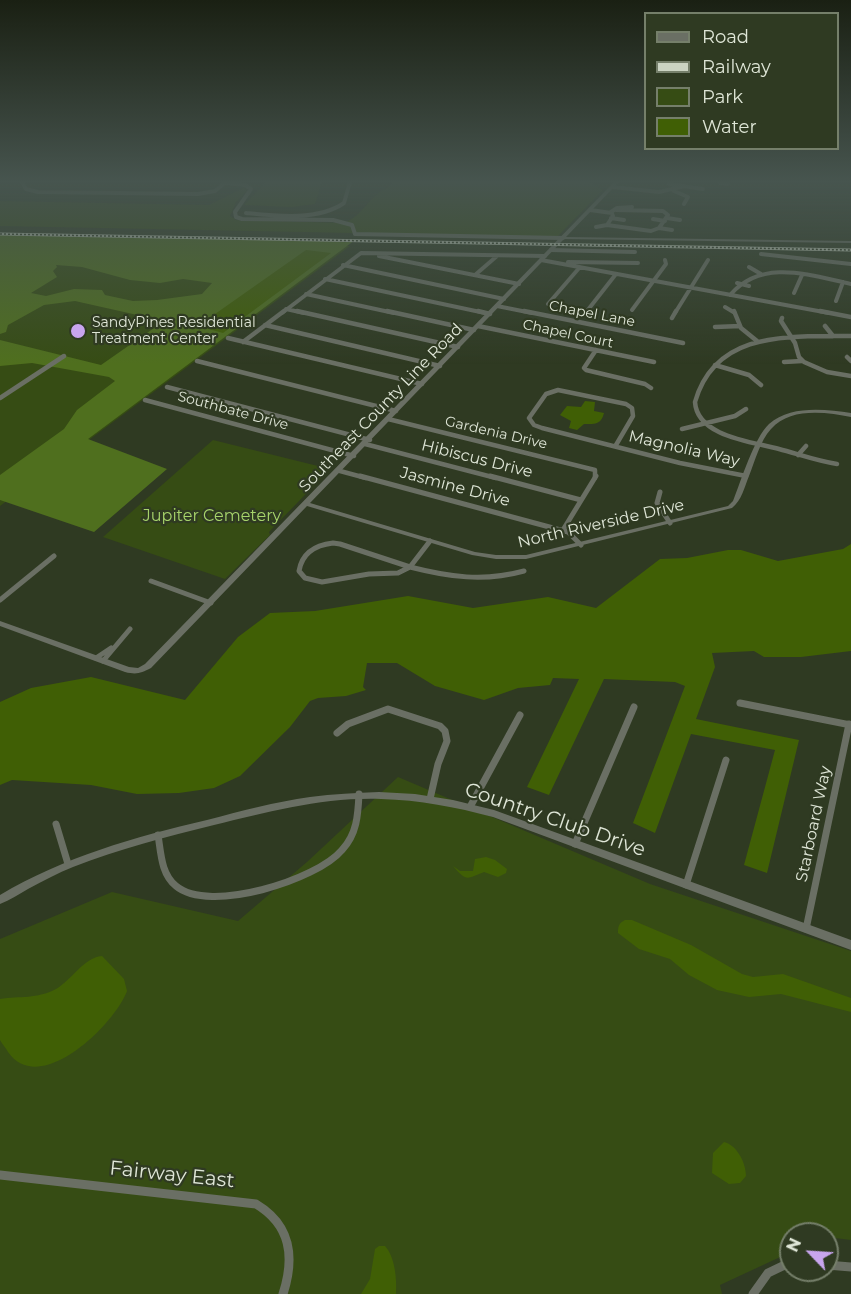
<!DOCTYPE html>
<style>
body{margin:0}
#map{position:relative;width:851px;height:1294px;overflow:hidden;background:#2f3a22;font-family:Montserrat,sans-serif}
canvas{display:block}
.legend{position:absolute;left:644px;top:12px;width:195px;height:138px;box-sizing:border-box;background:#2f3a22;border:2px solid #757f6a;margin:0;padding:8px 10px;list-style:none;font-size:18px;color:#dfe6d7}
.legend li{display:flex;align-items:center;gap:12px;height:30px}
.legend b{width:30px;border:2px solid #757f6a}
.north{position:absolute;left:779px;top:1222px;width:60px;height:60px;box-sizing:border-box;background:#2f3a22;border:2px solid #757f6a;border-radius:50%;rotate:295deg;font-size:16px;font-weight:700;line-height:24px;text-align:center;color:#dfe6d7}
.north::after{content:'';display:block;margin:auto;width:21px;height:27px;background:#c8a5ee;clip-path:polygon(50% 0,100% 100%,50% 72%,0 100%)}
</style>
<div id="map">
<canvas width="851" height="1294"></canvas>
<ul class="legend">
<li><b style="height:8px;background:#6a6f64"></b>Road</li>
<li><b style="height:8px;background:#cbd3c2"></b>Railway</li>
<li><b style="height:16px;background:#364c14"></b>Park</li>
<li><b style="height:16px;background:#405f05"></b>Water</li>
</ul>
<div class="north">N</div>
</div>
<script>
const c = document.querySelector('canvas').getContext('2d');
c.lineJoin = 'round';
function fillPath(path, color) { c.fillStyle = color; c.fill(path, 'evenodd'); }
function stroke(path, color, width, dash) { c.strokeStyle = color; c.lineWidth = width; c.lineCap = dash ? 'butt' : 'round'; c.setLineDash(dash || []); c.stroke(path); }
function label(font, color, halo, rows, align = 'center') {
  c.font = font + ' Montserrat,sans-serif'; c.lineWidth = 4.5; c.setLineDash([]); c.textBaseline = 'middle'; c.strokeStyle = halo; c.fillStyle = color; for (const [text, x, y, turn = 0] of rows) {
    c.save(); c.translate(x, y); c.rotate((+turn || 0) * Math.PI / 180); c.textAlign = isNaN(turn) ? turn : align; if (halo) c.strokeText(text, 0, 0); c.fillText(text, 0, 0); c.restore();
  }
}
const green = new Path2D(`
 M 266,182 L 322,182 L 315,204 L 292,207 L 244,205 Z
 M 393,182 L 590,182 L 603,190 L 557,237 L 0,226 L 0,201 L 209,205 L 245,187 L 247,191 L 236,202 L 230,216 L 236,220 L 342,223 C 358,219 363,207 374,197 C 380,191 388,188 393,182 Z
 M 0,241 L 350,246 L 0,506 Z
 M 213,440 L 330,469 L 269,532 L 270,535 L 225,579 L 103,537 Z
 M 398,777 L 650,884 L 851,951 L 851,1240 L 827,1237 L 827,1234 L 791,1234 L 791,1252 L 720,1285 L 722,1294 L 0,1294 L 0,939 L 112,892 L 238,921 L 307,862 Z`);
const forest = new Path2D(`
 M 0,234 L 355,240 L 88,439 L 167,469 L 94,532 L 0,500 L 0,475 L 64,429 L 77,410 L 115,381 L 109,377 L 32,363 L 0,366 L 0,340 L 101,365 L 164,321 L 75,301 L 44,305 L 8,325 L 6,332 L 0,334 ZM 56,265 L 82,267 L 130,280 L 160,283 L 183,279 L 212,283 L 202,294 L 157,300 L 133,301 L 105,295 L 102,290 L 74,289 L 46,296 L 31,293 L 57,277 L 53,271 L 57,267 Z`);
const water = new Path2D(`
 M 306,250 L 331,253 L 223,333 L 198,326 Z
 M 585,401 L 595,402 L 594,411 L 604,413 C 601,425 595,424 584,424 L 577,430 L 569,428 L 571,421 L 560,415 L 567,406 L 581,407 Z
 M 851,544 L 851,651 L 801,657 L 764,657 L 754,651 L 712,653 L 715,667 L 696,719 L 799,740 L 767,873 L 744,865 L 775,750 L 691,734 L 655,833 L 633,823 L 685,686 L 675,682 L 604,679 L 549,795 L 527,787 L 579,679 L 553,678 L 550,685 L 518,688 L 484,700 L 435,686 L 397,663 L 367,663 L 363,687 L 366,690 L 346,696 L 318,698 L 310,701 L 290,727 L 240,776 L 214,788 L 179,793 L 137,794 L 91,785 L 12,780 L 0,785 L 0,702 L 31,688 L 91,677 L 185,700 L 238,637 L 270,613 L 315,611 L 408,596 L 473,608 L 548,597 L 596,608 L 660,559 L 687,558 L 728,550 L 741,550 L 778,561 L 843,549 Z
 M 486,857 L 495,860 L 507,869 L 506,873 L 498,877 L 484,872 C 466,879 467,882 453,866 L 460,871 L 473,871 L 475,859 Z
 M 625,920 L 632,920 L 691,945 L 742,974 L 753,977 L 783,974 L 851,998 L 851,1012 L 781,994 L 749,997 L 717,990 L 689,975 L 670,959 L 639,949 L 618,933 C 618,926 619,923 625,920 Z
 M 102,956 L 124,979 L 127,991 C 115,1024 40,1098 8,1052 C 6,1048 2,1044 0,1040 C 0,1029 0,1011 0,999 C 20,996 37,999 56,989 C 72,980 83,958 102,956 Z
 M 724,1142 C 737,1145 746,1163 746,1176 L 740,1183 L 729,1184 L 712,1173 L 713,1153 Z
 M 379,1246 L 385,1246 C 395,1257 397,1279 396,1294 L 361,1294 L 370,1279 L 375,1249 Z`);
const minorFar4 = new Path2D(`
 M 22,182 L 26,189 L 38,192 L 198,194 L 215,191 L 226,182
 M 226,183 L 245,185 L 251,189 L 235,212 L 236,217 L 242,219 L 333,220 L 352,225 L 355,234 L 563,238
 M 720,183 L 728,184
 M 669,184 L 703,189
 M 613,187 L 659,192 L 685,186
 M 674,191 L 688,197 L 684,204
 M 590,210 L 612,213
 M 616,210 L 663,211 L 668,215 L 659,228 L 651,231 L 607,225 L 613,216 L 611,212 L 617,208 L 632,207
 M 246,213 C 276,216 318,221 344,203 L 350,182
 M 611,218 L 624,220
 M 667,218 L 680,220
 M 653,219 L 665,221
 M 596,227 L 607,225
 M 659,228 L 672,230
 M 551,250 L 635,252
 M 761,254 L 851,264
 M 379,256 L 519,284
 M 541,260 L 829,313
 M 568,262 L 638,263
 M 343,265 L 504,299
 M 749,267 L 761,274
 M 475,275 L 497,256
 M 325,279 L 485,313
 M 737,283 L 749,286
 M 794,293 L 802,275
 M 306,294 L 394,313
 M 730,295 C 762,258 809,275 851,284
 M 836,301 L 843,282
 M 548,304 L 580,267
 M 497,306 L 532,313
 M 725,307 L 735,313
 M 286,309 L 304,313
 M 632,310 L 666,264 L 665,260
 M 587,311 L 616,274
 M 282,313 L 361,253 L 545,256
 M 675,313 L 708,260`);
const minorFar3 = new Path2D(`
 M 297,311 L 458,347
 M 387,311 L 474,330
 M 478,311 L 490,314
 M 524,311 L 683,343
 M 734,311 L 741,328 L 757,341
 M 820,311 L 851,317
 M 672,318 L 676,311
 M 782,318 L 781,321 L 795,343 L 799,357 L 804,362 L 827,372 L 851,376
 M 265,325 L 440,366
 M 478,326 L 654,362
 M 825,326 L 833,336
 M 715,327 L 740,326
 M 228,338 L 422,384
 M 243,342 L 284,311
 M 596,350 L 584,368 L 586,370 L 645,384 L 651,388
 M 847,357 L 851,361
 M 197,361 L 396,411
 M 784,362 L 802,361
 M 715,365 L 749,375 L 761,385
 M 167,387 L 370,440
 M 0,398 L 64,356
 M 145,400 L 354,456
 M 388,419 L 595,470 L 595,478
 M 682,429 L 735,416 L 746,409
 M 365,444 L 496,478
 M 616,445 L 633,416 L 632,408 L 626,404 L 558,390 L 546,394 L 529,418 L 534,425 L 542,428 L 680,463 L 746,476
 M 798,455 L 806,446
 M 837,464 C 817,461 798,454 779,449 C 754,442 697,437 695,402 C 716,329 791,337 851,336
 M 340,471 L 366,478`);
const minorFar2 = new Path2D(`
 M 360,476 L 568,532 L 581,545
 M 490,476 L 581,500
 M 660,492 L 657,503 L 670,523
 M 563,530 L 596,476
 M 333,543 L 340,544 L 410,567 L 398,573 L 369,574 L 322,582 L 305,578 L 299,571 C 302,553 316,545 333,543 Z
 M 410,567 C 449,577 484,582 524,571
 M 410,567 L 430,541
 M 151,581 L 211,603
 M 0,600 L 54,556
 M 96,658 L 111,648
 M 103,661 L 130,629`);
const minorFar1 = new Path2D(`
 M 740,703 L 851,725
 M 337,733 L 348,724 L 388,709 L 440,726 L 445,731 L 447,741 L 438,764 L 430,799
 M 470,807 L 520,715
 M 56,824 L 68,864
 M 158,835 C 161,853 161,874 176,886 C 209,914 317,880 342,850 C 357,834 358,815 359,794
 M 575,844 L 634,707
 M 686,885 L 726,760
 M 806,929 L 849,724`);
const minor = new Path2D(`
 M 0,1175 L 256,1204 C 291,1225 295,1257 283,1294
 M 827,1265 L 851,1267
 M 753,1294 L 768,1273 L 791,1262`);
const tertiary = new Path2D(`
 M 614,182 L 619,182 L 566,237 L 851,241 L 851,243 L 564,239 L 310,503 L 475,552 L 496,555 L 526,555 L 728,506 L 733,501 C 741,481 754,438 769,424 C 790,405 825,409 851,413 L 851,417 C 826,412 790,407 771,429 C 760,441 755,461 749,476 C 744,488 742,500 732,508 L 526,559 L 496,559 L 472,555 L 307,506 L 151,668 C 141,673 137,675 125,672 L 0,626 L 0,621 L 129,667 L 138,668 L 145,664 Z
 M 379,792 L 415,794 L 453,800 L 494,810 L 851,940 L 851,950 L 493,817 C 455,807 420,800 381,799 C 324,797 268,812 214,825 C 166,837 119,849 73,867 C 58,873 43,881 28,889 C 19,894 10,900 0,904 L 0,895 C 64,857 134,837 207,820 C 241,811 275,802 310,797 C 333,794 356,793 379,792 Z`);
const rail = new Path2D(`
 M 0,234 L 851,250`);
const markers = [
 [78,331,8,"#c8a5ee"]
];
const farStreetnames = [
 ["Chapel Lane",592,314,11],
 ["Chapel Court",568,334,12],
 ["Southbate Drive",233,411,15],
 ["Gardenia Drive",496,433,13]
];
const farPoinames = [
 ["SandyPines Residential",92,323],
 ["Treatment Center",92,339]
];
const streetNames = [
 ["Southeast County Line Road",381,408,-46],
 ["Magnolia Way",684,449,13],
 ["Hibiscus Drive",477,459,14],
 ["Jasmine Drive",455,487,15],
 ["North Riverside Drive",601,524,-13],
 ["Starboard Way",814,824,-78]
];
const parkNames = [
 ["Jupiter Cemetery",212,516]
];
const nearStreetnames = [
 ["Country Club Drive",555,820,19],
 ["Fairway East",172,1175,6]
];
fillPath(green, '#364c14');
fillPath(forest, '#4f6f1e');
fillPath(water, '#405f05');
stroke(minorFar4, '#6a6f64', 4);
stroke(minorFar3, '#6a6f64', 4.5);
stroke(minorFar2, '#6a6f64', 5);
stroke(minorFar1, '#6a6f64', 7);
stroke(minor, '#6a6f64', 9);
fillPath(tertiary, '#6a6f64');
stroke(rail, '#cbd3c2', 3);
stroke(rail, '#2f3a22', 1.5, [2]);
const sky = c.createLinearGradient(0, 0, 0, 364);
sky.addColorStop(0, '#1a2013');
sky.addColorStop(0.5, '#47554f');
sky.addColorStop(1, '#47554f00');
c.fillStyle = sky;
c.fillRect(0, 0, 851, 364);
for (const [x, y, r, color] of markers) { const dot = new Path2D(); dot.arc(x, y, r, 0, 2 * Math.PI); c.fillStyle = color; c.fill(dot); stroke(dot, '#2f3a22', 2); }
label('14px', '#dfe6d7', '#2f3a22', farStreetnames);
label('14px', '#dfe6d7', '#2f3a22', farPoinames, 'left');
label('16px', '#dfe6d7', '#2f3a22', streetNames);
label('16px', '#a7d46b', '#2f3a22', parkNames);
label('20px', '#dfe6d7', '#2f3a22', nearStreetnames);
</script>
